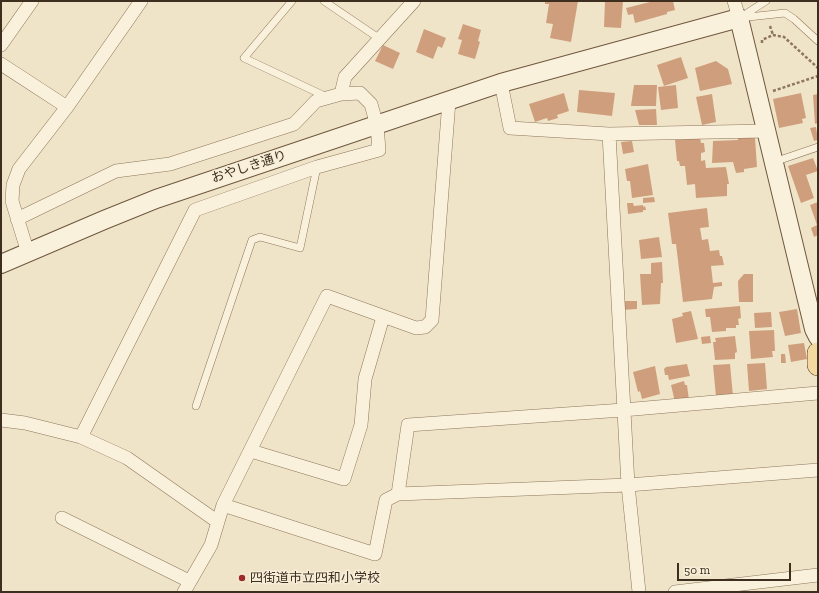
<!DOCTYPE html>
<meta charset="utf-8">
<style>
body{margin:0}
#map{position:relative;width:819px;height:593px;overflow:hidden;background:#f0e4c8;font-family:"Zilla Slab",serif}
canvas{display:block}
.frame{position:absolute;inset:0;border:2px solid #3d2e20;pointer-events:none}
.scale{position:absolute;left:677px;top:563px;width:114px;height:18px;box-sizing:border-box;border:2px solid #3d2e20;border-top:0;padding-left:5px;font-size:12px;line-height:14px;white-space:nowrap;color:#3d2e20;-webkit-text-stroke:3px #f7eed8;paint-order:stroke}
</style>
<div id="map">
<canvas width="819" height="593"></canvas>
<div class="frame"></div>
<div class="scale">50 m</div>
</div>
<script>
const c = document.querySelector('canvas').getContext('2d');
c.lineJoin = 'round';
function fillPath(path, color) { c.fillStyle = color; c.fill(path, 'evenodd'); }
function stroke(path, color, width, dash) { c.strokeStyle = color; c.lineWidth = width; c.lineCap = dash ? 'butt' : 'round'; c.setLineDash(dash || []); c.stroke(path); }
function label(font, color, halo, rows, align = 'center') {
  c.font = font + ' "Zilla Slab","Noto Sans JP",serif'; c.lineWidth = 3; c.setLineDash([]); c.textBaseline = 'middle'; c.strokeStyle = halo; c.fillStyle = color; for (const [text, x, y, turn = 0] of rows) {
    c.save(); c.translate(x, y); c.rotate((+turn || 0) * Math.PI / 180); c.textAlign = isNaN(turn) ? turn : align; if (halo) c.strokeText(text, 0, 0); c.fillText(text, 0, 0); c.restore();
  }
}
const building = new Path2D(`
 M 545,1 L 578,1 L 571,42 L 550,38 L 553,24 L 546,23 L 549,4 L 545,4 Z
 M 605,1 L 623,1 L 621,28 L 604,27 Z
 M 654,1 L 673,1 L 675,10 L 667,12 L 667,14 L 635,23 L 633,14 L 628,15 L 626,8 Z
 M 463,24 L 481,30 L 478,41 L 480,42 L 475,59 L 458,54 L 462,40 L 458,39 Z
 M 424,29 L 446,38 L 442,48 L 438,46 L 433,59 L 416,52 Z
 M 383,45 L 400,53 L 393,69 L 375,61 Z
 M 681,57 L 688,78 L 664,86 L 657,65 Z
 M 716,61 L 728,69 L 732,84 L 700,91 L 695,68 Z
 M 634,85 L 657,85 L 656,106 L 631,106 Z
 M 676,85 L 678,108 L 661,110 L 658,87 Z
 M 579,90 L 615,93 L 612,116 L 577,112 Z
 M 564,93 L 569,111 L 557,115 L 558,118 L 548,121 L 547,118 L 535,122 L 529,104 Z
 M 801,93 L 806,118 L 802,119 L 803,123 L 779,128 L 773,99 Z
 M 712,94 L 716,122 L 702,125 L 696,97 Z
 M 818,94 L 818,123 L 815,124 L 813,95 Z
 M 656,109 L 657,125 L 639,125 L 635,110 Z
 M 816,127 L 818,140 L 814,141 L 810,128 Z
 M 700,138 L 701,143 L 704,143 L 705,152 L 701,153 L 701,161 L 705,160 L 706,168 L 726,167 L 729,184 L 727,184 L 727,196 L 696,198 L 695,184 L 687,185 L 685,166 L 680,166 L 679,161 L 677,161 L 675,140 Z
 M 738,138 L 755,138 L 757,167 L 744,169 L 744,172 L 736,173 L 733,162 L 712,163 L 713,141 L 738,140 Z
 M 632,141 L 634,152 L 623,154 L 621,142 Z
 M 813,158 L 818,171 L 806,175 L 814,198 L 801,203 L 788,166 Z
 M 648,164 L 653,195 L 632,198 L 630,181 L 627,181 L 625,169 Z
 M 654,197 L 655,202 L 643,203 L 643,198 Z
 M 818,202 L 818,235 L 814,237 L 811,228 L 817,225 L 810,205 Z
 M 627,203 L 633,203 L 634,206 L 643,205 L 643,207 L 645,206 L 646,210 L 643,210 L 643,212 L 628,214 Z
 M 707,208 L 709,227 L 700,228 L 702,240 L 708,239 L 710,251 L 719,250 L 720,256 L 722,256 L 724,265 L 711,266 L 713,283 L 722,282 L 722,286 L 714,287 L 712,299 L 683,302 L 676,244 L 672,244 L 668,213 Z
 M 659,237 L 662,257 L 641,259 L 639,240 Z
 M 662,262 L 663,283 L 661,283 L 660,304 L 642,305 L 640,274 L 651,274 L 651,263 Z
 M 744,274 L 753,274 L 753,302 L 739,302 L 738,281 Z
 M 621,301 L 637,301 L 637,309 L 621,310 Z
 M 740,306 L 741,318 L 738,319 L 739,325 L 736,325 L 736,328 L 726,328 L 726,331 L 712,332 L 710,317 L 706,317 L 705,309 Z
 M 797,309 L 801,333 L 785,336 L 779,312 Z
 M 691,311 L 698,339 L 676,343 L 672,319 L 683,316 L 682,313 Z
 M 771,312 L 772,327 L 755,328 L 754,313 Z
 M 774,330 L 775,351 L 772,351 L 773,357 L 751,359 L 749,331 Z
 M 710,336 L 711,343 L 702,344 L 701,337 Z
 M 735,336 L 737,352 L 735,353 L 735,359 L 715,360 L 713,342 L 716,342 L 715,338 Z
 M 804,343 L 807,359 L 791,362 L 788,345 Z
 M 781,354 L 785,354 L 786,363 L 781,363 Z
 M 765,363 L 767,389 L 749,391 L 747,364 Z
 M 687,364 L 690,376 L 669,380 L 668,375 L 665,375 L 664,369 L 666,367 Z
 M 730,364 L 733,396 L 716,397 L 713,365 Z
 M 655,366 L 660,394 L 642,399 L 640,391 L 638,392 L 633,372 Z
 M 684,381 L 685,385 L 687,385 L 689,400 L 675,402 L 671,385 Z`);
const path = new Path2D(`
 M 770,26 L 773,35
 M 762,43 L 762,40 L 773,35 L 784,37 L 818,68
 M 773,91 L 818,76`);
const lane = new Path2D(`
 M 292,1 L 244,58 L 327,97
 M 324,1 L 380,39
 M 741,17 L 766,1
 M 739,18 L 785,13 L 794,19 L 818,41
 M 774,162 L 818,147
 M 196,406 L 252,240 L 260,237 L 300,248 L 317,167`);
const street = new Path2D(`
 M 734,1 L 739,18
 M 1,45 L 32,1
 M 1,64 L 67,107
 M 501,83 L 510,128 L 609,134 L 766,131
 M 609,134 L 628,485 L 639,592
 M 17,219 L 116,171 L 170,164 L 294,124 L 316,101 L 341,94
 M 28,253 L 12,201 L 13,185 L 19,169 L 67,107 L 141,1
 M 1,420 L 25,423 L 81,437 L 127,458 L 218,522
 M 81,437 L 195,210 L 317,167 L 379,150 L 377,126 L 371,104 L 360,93 L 341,94 L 345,77 L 414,1
 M 251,451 L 344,479 L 361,425 L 365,379 L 383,317
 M 398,494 L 408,425 L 623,410 L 818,393
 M 223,505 L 375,554 L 386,500 L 398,494 L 628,485 L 818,470
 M 62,518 L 189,581
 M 184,592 L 211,545 L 223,505 L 327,296 L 416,328 L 425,327 L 432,320 L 449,101
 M 675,592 L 818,575`);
const secondary = new Path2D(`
 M 1,264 L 104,220 L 156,199 L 501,83 L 739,18 L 814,329 L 818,337`);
const primary = new Path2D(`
 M 818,353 L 818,365`);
const markers = [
 [242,578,4,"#9e2a2b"]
];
const streetNames = [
 ["おやしき通り",249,167,-18]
];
const poiNames = [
 ["四街道市立四和小学校",250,578]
];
fillPath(building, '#cf9f7d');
stroke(lane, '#8d765c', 8);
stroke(street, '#8d765c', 14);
stroke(secondary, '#6f573f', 20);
stroke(primary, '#5b4430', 22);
stroke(path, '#8d765c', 2.5, [3, 2]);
stroke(lane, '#faf1dc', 7);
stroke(street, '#faf1dc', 13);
stroke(secondary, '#faf1dc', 18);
stroke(primary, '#f3d9a0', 21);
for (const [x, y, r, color] of markers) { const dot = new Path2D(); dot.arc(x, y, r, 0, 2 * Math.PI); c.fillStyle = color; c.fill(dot); stroke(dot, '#f7eed8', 1.5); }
label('13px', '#3d2e20', '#f7eed8', streetNames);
label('13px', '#3d2e20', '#f7eed8', poiNames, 'left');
</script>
